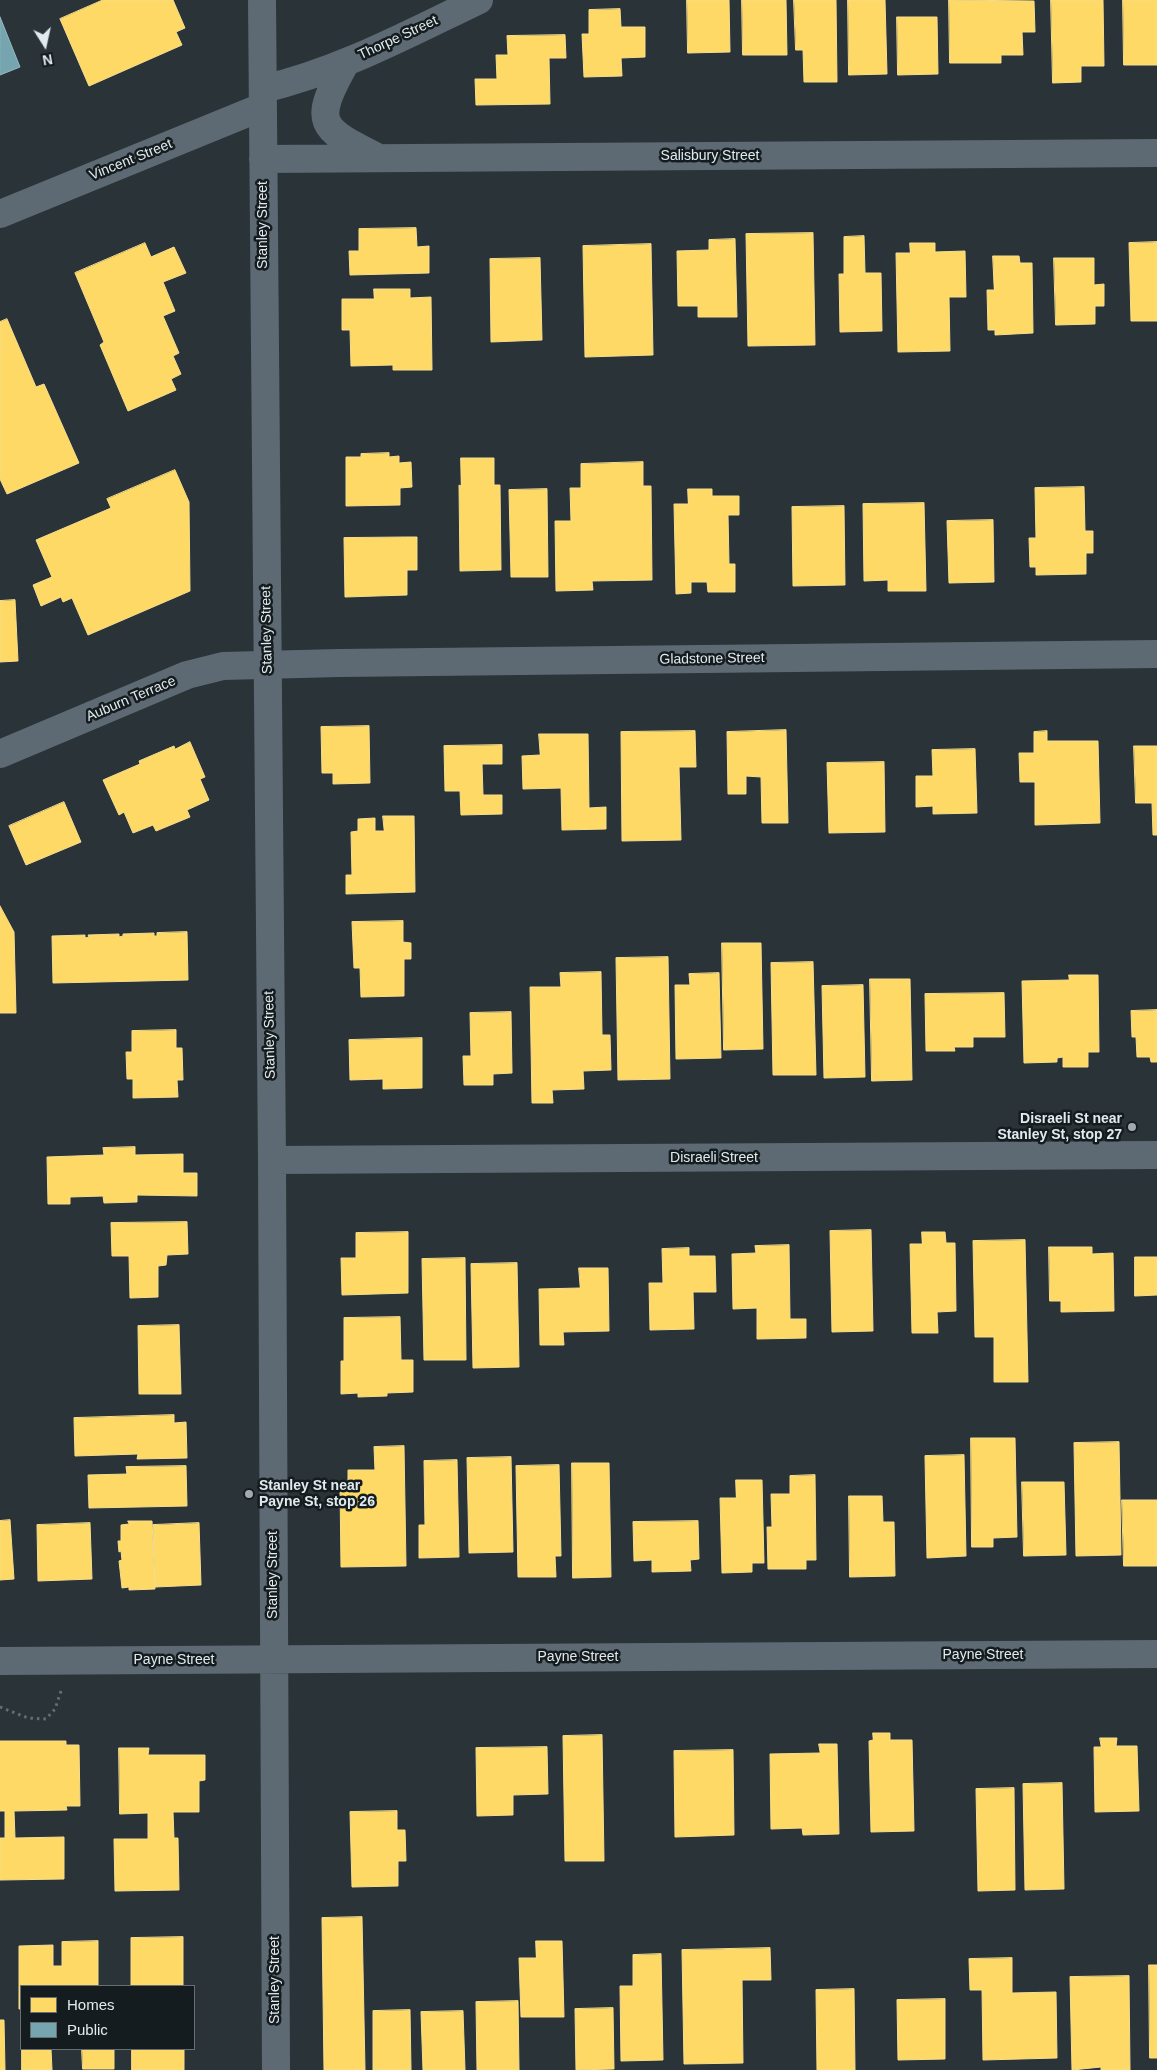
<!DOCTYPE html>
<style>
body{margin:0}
#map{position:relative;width:1157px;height:2070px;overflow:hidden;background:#2a3337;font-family:Arial,sans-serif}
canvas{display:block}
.legend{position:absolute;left:20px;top:1985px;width:175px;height:65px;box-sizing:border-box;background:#151c1f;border:1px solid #676f72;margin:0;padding:6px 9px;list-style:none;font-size:15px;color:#e1ebef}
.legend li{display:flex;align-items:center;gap:10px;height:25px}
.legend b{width:25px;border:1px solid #676f72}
.north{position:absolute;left:20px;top:20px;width:50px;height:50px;-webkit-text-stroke:4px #151c1f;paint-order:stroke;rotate:170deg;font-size:14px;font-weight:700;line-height:20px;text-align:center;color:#e1ebef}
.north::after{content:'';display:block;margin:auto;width:18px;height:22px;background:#e1ebef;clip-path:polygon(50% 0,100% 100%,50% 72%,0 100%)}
</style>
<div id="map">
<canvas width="1157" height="2070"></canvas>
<ul class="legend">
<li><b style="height:14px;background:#ffd966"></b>Homes</li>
<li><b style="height:14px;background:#76a5af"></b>Public</li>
</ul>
<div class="north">N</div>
</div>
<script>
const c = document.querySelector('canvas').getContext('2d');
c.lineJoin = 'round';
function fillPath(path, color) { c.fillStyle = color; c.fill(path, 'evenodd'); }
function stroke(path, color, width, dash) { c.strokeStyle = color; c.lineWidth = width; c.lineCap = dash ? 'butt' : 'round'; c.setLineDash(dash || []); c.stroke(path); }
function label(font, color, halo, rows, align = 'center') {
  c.font = font + ' Arial,sans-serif'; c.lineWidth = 5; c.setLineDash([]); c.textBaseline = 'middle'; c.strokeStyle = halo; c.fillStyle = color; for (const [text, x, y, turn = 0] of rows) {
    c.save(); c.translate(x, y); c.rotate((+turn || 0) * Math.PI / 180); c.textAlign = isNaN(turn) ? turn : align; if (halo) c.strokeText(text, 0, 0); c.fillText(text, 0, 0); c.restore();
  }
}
const homes = new Path2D(`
 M 103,0 L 173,0 L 185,28 L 176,32 L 182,45 L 89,86 L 60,19 Z
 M 687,0 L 729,0 L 730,52 L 688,53 Z
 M 742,0 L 786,0 L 787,55 L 743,55 Z
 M 794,0 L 836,0 L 837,82 L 804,82 L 803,50 L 796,50 Z
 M 848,0 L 885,0 L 887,74 L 849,75 Z
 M 949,0 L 1034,1 L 1035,32 L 1022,32 L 1023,55 L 1001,55 L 1001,63 L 950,63 Z
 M 1051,0 L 1103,0 L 1104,66 L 1081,66 L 1081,82 L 1053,83 Z
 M 1123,0 L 1157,0 L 1157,65 L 1124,65 Z
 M 620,9 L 621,27 L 645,27 L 645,57 L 621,58 L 622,76 L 584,77 L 582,34 L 589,34 L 589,10 Z
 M 897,17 L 937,17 L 938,74 L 898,75 Z
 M 565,35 L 566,58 L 549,58 L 550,104 L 476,105 L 475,79 L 497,79 L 496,55 L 508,55 L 507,36 Z
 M 416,228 L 417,247 L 429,246 L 429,273 L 350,275 L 349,251 L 359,251 L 359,229 Z
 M 813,233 L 815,345 L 748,346 L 746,234 Z
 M 864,236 L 865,273 L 881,273 L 882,331 L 840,332 L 839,274 L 844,274 L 844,237 Z
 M 735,239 L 737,317 L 698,317 L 698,306 L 678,306 L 677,251 L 709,250 L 709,240 Z
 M 1157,242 L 1157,321 L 1131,321 L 1129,243 Z
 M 145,243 L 151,257 L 174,247 L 186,273 L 163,282 L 175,311 L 163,316 L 179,353 L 173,356 L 181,374 L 171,379 L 176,390 L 128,411 L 100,345 L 104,342 L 75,273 Z
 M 910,243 L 935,243 L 935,252 L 965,251 L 966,297 L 949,297 L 950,351 L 898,352 L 896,253 L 910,253 Z
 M 651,244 L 653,355 L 585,357 L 583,246 Z
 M 993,256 L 1019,256 L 1020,263 L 1032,263 L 1033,333 L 995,335 L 995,330 L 988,330 L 987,290 L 994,290 Z
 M 540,258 L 542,340 L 491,342 L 490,259 Z
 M 1054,258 L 1094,258 L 1094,285 L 1104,284 L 1104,306 L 1095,306 L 1095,324 L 1056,325 Z
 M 374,289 L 410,289 L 410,298 L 431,297 L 432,370 L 393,370 L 393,365 L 351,366 L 350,330 L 342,330 L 342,299 L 374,299 Z
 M 7,319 L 36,387 L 44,384 L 79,463 L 7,494 L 0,479 L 0,322 Z
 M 389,453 L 389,457 L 399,456 L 399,463 L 411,462 L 412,487 L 400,488 L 400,505 L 346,506 L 346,457 L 361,457 L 361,454 Z
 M 461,458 L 494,458 L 494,485 L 500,485 L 501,570 L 460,571 L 459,485 L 461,486 Z
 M 643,462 L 643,486 L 651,486 L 652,580 L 592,581 L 593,590 L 556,591 L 555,521 L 571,521 L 570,488 L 581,488 L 581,464 Z
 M 175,470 L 189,502 L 190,591 L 88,635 L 72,598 L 63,602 L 61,597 L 41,606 L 33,585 L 52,577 L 36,540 L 111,508 L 107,499 Z
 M 1084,487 L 1085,531 L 1093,531 L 1093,553 L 1086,553 L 1086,574 L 1036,575 L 1036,567 L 1030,567 L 1029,538 L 1036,538 L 1035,488 Z
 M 547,489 L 548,577 L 511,577 L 509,490 Z
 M 688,489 L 712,489 L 712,496 L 739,496 L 739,515 L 728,515 L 729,564 L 735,564 L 735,592 L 708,592 L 707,582 L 691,582 L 691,593 L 676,594 L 674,504 L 688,504 Z
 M 924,503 L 926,591 L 888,591 L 888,580 L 864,581 L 863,504 Z
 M 844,506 L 845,585 L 793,586 L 792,507 Z
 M 993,520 L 994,582 L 949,583 L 947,521 Z
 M 406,537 L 417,537 L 417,570 L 407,570 L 407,595 L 345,597 L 344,538 Z
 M 15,600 L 18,661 L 0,662 L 0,601 Z
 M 369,726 L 370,783 L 333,784 L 333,773 L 322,773 L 321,727 Z
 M 786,730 L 788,823 L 762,823 L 761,777 L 746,776 L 746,794 L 728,794 L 727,732 Z
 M 695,731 L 696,767 L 679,767 L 681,840 L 622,841 L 621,732 Z
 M 1047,731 L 1047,741 L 1098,741 L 1100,823 L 1035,825 L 1035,782 L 1020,782 L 1019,753 L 1034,753 L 1034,732 Z
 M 539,734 L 588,734 L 589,808 L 606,807 L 606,829 L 562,830 L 561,788 L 523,789 L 522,756 L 540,755 Z
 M 190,742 L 205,777 L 200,779 L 209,800 L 187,810 L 190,817 L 156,831 L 153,825 L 133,833 L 124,812 L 119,815 L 103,780 L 140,764 L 139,761 L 174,746 L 175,749 Z
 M 502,745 L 502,764 L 482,764 L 483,795 L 502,795 L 502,814 L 461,815 L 460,791 L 445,791 L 444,746 Z
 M 1134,746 L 1157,746 L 1157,835 L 1153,835 L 1152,803 L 1136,803 Z
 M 975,749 L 977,813 L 933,814 L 933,806 L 916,807 L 916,776 L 933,776 L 932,750 Z
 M 884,762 L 885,832 L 829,833 L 827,763 Z
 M 64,802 L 81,842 L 26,865 L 9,826 Z
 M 383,816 L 414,816 L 415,892 L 346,894 L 346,875 L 352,875 L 351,832 L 358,831 L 358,819 L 375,818 L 375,831 L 384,831 Z
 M 0,906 L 14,932 L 16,1013 L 0,1013 Z
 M 403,921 L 403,942 L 411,943 L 411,959 L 404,959 L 404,996 L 361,997 L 360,968 L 354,968 L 352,922 Z
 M 187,932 L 188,980 L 53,983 L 52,936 L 85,935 L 85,938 L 89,937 L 88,935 L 119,934 L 119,937 L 123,936 L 123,934 L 154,933 L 154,936 L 157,936 L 157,933 Z
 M 722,943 L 761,943 L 763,1049 L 724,1050 Z
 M 668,957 L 670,1079 L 618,1080 L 616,958 Z
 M 813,962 L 816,1075 L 773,1075 L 771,963 Z
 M 601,972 L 602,1035 L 610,1035 L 611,1070 L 583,1071 L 584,1089 L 552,1090 L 553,1103 L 532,1103 L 530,987 L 561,987 L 560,973 Z
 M 719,973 L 721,1058 L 676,1059 L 675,985 L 690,985 L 689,974 Z
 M 1069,975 L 1098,975 L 1099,1052 L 1088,1052 L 1088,1067 L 1063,1067 L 1063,1057 L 1057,1058 L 1057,1062 L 1024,1063 L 1022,981 L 1069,980 Z
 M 870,979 L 910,979 L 912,1080 L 872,1081 Z
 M 863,985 L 865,1077 L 824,1078 L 822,986 Z
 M 1004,993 L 1005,1037 L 973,1037 L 973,1047 L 954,1047 L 955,1051 L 926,1051 L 925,994 Z
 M 1157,1010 L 1157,1062 L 1151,1062 L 1150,1057 L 1137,1057 L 1136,1037 L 1132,1037 L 1131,1011 Z
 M 511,1012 L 512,1073 L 493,1074 L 493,1085 L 464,1085 L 463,1056 L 471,1056 L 470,1013 Z
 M 176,1030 L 176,1048 L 182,1048 L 183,1080 L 177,1080 L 178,1097 L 133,1098 L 133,1079 L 127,1079 L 126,1052 L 132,1052 L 132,1031 Z
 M 422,1038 L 422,1088 L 383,1089 L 383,1079 L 350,1080 L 349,1040 Z
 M 135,1147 L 135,1155 L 183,1154 L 183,1173 L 197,1173 L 197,1196 L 137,1195 L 137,1202 L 104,1203 L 103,1196 L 70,1197 L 70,1204 L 48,1204 L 47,1157 L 104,1155 L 103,1148 Z
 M 187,1222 L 188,1254 L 167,1255 L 166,1265 L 158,1266 L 158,1297 L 130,1298 L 129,1256 L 112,1256 L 111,1223 Z
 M 871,1230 L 873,1331 L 832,1332 L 830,1231 Z
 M 408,1232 L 408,1293 L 342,1295 L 341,1258 L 356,1258 L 356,1233 Z
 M 922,1232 L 945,1232 L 946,1243 L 955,1243 L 956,1311 L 937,1312 L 938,1333 L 912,1333 L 910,1244 L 922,1244 Z
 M 1025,1240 L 1028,1382 L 994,1382 L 994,1337 L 975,1337 L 973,1241 Z
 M 789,1245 L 790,1319 L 806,1319 L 806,1338 L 757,1339 L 757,1308 L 733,1309 L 732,1254 L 756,1253 L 755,1246 Z
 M 1049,1247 L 1092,1247 L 1092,1254 L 1113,1253 L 1114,1311 L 1061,1312 L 1061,1301 L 1050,1301 Z
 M 689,1248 L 689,1256 L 715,1256 L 716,1292 L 693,1292 L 694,1329 L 650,1330 L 649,1283 L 663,1283 L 662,1249 Z
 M 1135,1257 L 1157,1257 L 1157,1295 L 1135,1296 Z
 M 465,1258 L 466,1360 L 424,1360 L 422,1259 Z
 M 517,1263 L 519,1367 L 473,1368 L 471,1264 Z
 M 579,1268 L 608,1268 L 609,1331 L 563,1332 L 564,1345 L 540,1345 L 539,1289 L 580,1288 Z
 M 400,1317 L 401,1360 L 413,1360 L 413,1392 L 387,1393 L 387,1396 L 358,1397 L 358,1393 L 341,1394 L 341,1361 L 344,1361 L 344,1318 Z
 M 179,1325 L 181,1394 L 139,1394 L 138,1326 Z
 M 174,1415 L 174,1423 L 186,1422 L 187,1458 L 137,1459 L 138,1454 L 75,1456 L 74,1418 Z
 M 971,1438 L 1015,1438 L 1017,1537 L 993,1538 L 993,1547 L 972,1547 Z
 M 1119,1442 L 1121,1555 L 1076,1556 L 1074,1443 Z
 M 404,1446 L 406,1566 L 341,1567 L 340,1487 L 348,1487 L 348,1470 L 375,1470 L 374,1447 Z
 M 964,1455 L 966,1556 L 927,1558 L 925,1456 Z
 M 511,1457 L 513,1552 L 469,1553 L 467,1458 Z
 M 457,1460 L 459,1557 L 419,1558 L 419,1525 L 425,1525 L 424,1461 Z
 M 572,1463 L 609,1463 L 611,1577 L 573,1578 Z
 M 559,1465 L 561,1556 L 555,1556 L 556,1577 L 518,1577 L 516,1466 Z
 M 186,1466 L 187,1506 L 89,1508 L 88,1475 L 127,1474 L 126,1467 Z
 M 815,1475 L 816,1560 L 806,1560 L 806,1569 L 768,1569 L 767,1527 L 772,1527 L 771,1494 L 790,1494 L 790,1476 Z
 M 736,1480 L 762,1480 L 764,1563 L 752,1563 L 752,1572 L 722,1573 L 720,1498 L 736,1498 Z
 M 1022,1482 L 1064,1482 L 1066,1555 L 1024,1556 Z
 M 849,1496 L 882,1496 L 883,1522 L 894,1522 L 895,1576 L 850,1577 Z
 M 1122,1500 L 1157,1500 L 1157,1566 L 1124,1566 Z
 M 10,1520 L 14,1579 L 0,1580 L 0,1521 Z
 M 128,1521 L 152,1521 L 155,1589 L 129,1590 L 129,1587 L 122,1588 L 119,1561 L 122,1560 L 121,1551 L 119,1552 L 118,1541 L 121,1541 L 121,1525 L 129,1524 Z
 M 698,1521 L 699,1559 L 690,1560 L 691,1571 L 652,1572 L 652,1560 L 634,1561 L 633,1522 Z
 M 90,1523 L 92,1579 L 38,1581 L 37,1525 Z
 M 199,1523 L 201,1585 L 155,1587 L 153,1525 Z
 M 873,1733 L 890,1733 L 890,1740 L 912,1740 L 914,1831 L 871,1832 L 869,1741 L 873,1740 Z
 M 602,1735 L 604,1861 L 565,1861 L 563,1736 Z
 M 1100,1738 L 1117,1738 L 1116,1746 L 1137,1746 L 1139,1811 L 1095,1812 L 1094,1747 L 1101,1747 Z
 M 0,1741 L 66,1741 L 66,1745 L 79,1745 L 80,1806 L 66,1806 L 67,1810 L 14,1811 L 15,1838 L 64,1837 L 64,1879 L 0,1880 L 0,1838 L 5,1838 L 5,1811 L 0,1811 Z
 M 819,1744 L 837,1744 L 839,1834 L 803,1835 L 802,1828 L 771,1829 L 770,1754 L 820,1753 Z
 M 547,1747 L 548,1794 L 513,1795 L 513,1815 L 477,1816 L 476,1748 Z
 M 119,1748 L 149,1748 L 148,1755 L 205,1755 L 205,1780 L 199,1781 L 199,1812 L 173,1812 L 174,1838 L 178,1838 L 179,1890 L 115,1891 L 114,1839 L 148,1839 L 148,1813 L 120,1814 Z
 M 733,1750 L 734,1835 L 675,1837 L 674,1751 Z
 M 1062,1783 L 1064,1889 L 1025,1890 L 1023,1784 Z
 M 1014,1788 L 1015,1890 L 978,1891 L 976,1789 Z
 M 397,1811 L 397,1830 L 405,1830 L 406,1861 L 398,1861 L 398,1886 L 352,1887 L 350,1812 Z
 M 362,1917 L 365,2070 L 324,2070 L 322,1918 Z
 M 183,1937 L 183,1986 L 131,1986 L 131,1938 Z
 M 98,1941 L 98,1986 L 21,1986 L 21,2009 L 19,2009 L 19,1946 L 53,1945 L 53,1966 L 62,1966 L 62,1942 Z
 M 536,1941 L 562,1941 L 564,2017 L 521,2017 L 519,1958 L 536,1958 Z
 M 770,1948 L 771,1980 L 742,1980 L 743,2063 L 684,2064 L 682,1950 Z
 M 661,1954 L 663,2060 L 621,2061 L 620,1986 L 633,1986 L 633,1955 Z
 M 1012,1958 L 1012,1993 L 1056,1992 L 1057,2058 L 983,2060 L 982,1990 L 970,1990 L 969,1959 Z
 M 1149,1965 L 1157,1965 L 1157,2058 L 1150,2058 Z
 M 1129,1976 L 1130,2070 L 1101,2070 L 1101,2067 L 1072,2070 L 1070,1977 Z
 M 854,1989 L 855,2070 L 817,2070 L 816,1990 Z
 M 945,1999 L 945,2059 L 898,2060 L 897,2000 Z
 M 518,2001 L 519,2070 L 477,2070 L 476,2002 Z
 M 613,2008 L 614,2069 L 576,2070 L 575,2009 Z
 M 410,2010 L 411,2070 L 373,2070 L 373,2011 Z
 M 463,2011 L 465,2070 L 423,2070 L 421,2012 Z
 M 0,2020 L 4,2020 L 5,2070 L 0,2070 Z
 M 22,2049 L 51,2049 L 52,2070 L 22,2070 Z
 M 82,2049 L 114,2049 L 114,2069 L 83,2069 Z
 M 132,2049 L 184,2049 L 184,2070 L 132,2070 Z`);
const public = new Path2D(`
 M 0,17 L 20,67 L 0,75 Z`);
const path = new Path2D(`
 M 0,1707 L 28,1718 L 46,1719 L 55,1709 L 61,1691`);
const minor = new Path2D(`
 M 262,0 L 272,1160 L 276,2070
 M 345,64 C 312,123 319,128 377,157
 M 263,89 C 340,71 408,34 479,0
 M 263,159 L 1157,153
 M 0,214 L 262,107
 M 0,754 L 187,675 L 223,666 L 339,663 L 1157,654
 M 272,1160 L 1157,1155
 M 0,1661 L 1157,1654`);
const markers = [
 [1132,1127,5,"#a1abaf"],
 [249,1494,5,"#a1abaf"]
];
const streetNames = [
 ["Thorpe Street",398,38,-25],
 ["Salisbury Street",710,156],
 ["Vincent Street",131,160,-22],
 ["Stanley Street",263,225,-90],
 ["Stanley Street",267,630,-91],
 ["Gladstone Street",712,659,-1],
 ["Auburn Terrace",131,699,-23],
 ["Stanley Street",270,1035,-91],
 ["Disraeli Street",714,1158],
 ["Stanley Street",273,1575,-90],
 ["Payne Street",983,1655],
 ["Payne Street",578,1657],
 ["Payne Street",174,1660],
 ["Stanley Street",275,1980,-90]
];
const poiNames = [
 ["Disraeli St near",1122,1119],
 ["Stanley St, stop 27",1122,1135],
 ["Stanley St near",259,1486,"left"],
 ["Payne St, stop 26",259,1502,"left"]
];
fillPath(homes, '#ffd966');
stroke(homes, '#f6de8f', 1);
fillPath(public, '#76a5af');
stroke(public, '#96bac2', 1);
stroke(path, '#656e74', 3, [2.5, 4]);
stroke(minor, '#5e6a73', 28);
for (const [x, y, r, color] of markers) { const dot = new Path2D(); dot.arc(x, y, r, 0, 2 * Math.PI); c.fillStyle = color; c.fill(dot); stroke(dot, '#151c1f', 2); }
label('14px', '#e1ebef', '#151c1f', streetNames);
label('bold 14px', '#e1ebef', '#151c1f', poiNames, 'right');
</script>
